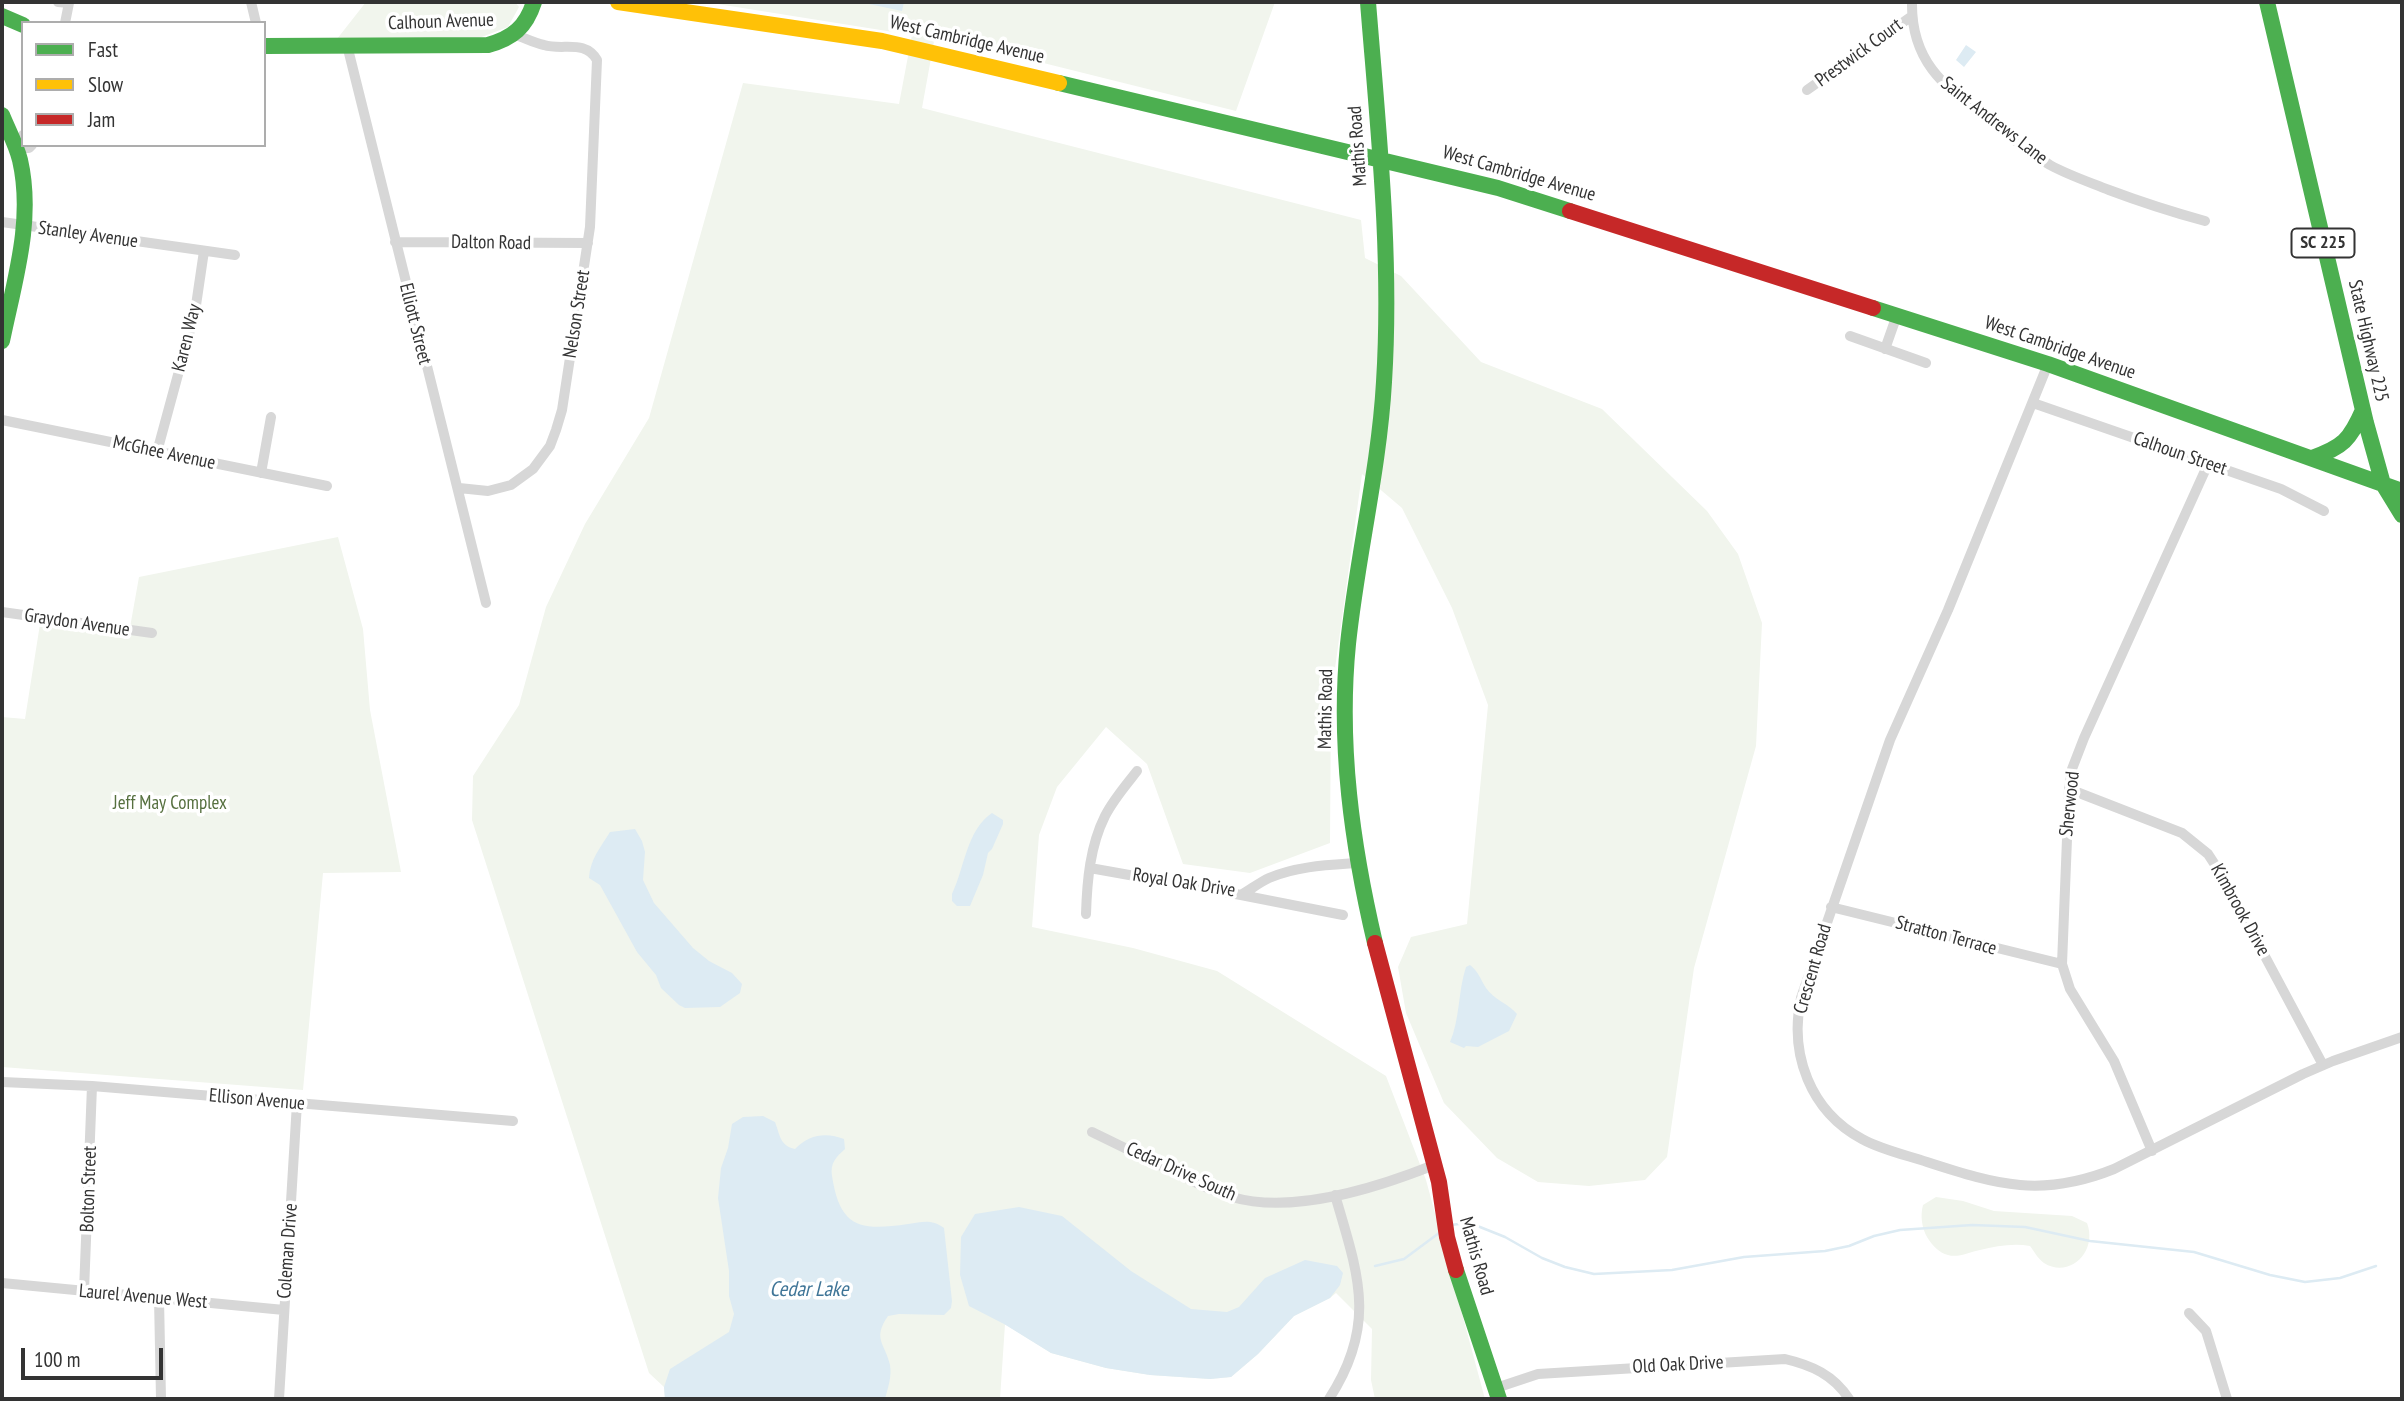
<!DOCTYPE html>
<style>
body{margin:0}
#map{position:relative;width:2404px;height:1401px;overflow:hidden;background:#fff;font-family:"PT Sans Narrow",sans-serif}
canvas{display:block}
.frame{position:absolute;inset:0;border:4px solid #333;pointer-events:none}
.legend{position:absolute;left:21px;top:21px;width:245px;height:126px;box-sizing:border-box;background:#fff;border:2px solid #adadad;margin:0;padding:9px 12px;list-style:none;font-size:21px;color:#333}
.legend li{display:flex;align-items:center;gap:14px;height:35px}
.legend b{width:35px;border:2px solid #adadad}
.scale{position:absolute;left:21px;top:1348px;width:142px;height:32px;box-sizing:border-box;border:4px solid #333;border-top:0;padding-left:9px;font-size:21px;line-height:24px;white-space:nowrap;color:#333;-webkit-text-stroke:5px #fff;paint-order:stroke}
</style>
<div id="map">
<canvas width="2404" height="1401"></canvas>
<div class="frame"></div>
<ul class="legend">
<li><b style="height:9px;background:#4caf50"></b>Fast</li>
<li><b style="height:9px;background:#ffc107"></b>Slow</li>
<li><b style="height:9px;background:#c62828"></b>Jam</li>
</ul>
<div class="scale">100 m</div>
</div>
<script>
const c = document.querySelector('canvas').getContext('2d');
c.lineJoin = 'round';
function fillPath(path, color) { c.fillStyle = color; c.fill(path, 'evenodd'); }
function stroke(path, color, width, dash) { c.strokeStyle = color; c.lineWidth = width; c.lineCap = dash ? 'butt' : 'round'; c.setLineDash(dash || []); c.stroke(path); }
function label(font, color, halo, rows, align = 'center') {
  c.font = font + ' "PT Sans Narrow",sans-serif'; c.lineWidth = 7; c.setLineDash([]); c.textBaseline = 'middle'; c.strokeStyle = halo; c.fillStyle = color; for (const [text, x, y, turn = 0] of rows) {
    c.save(); c.translate(x, y); c.rotate((+turn || 0) * Math.PI / 180); c.textAlign = isNaN(turn) ? turn : align; if (halo) c.strokeText(text, 0, 0); c.fillText(text, 0, 0); c.restore();
  }
}
const green = new Path2D(`
 M 366,2 L 515,2 L 519,7 L 508,27 L 479,38 L 337,39 Z
 M 705,2 L 1275,2 L 1236,111 L 935,36 L 922,108 L 1361,220 L 1365,258 L 1401,276 L 1481,362 L 1602,409 L 1707,511 L 1738,554 L 1762,623 L 1756,746 L 1694,968 L 1667,1157 L 1645,1180 L 1589,1186 L 1538,1182 L 1497,1158 L 1444,1103 L 1406,1013 L 1398,967 L 1411,937 L 1467,924 L 1488,705 L 1452,608 L 1402,508 L 1362,474 L 1331,697 L 1330,843 L 1250,873 L 1183,864 L 1147,764 L 1106,727 L 1057,787 L 1039,835 L 1032,927 L 1133,948 L 1217,971 L 1386,1076 L 1426,1180 L 1485,1399 L 1375,1399 L 1371,1380 L 1372,1329 L 1336,1293 L 1330,1298 L 1294,1316 L 1258,1354 L 1231,1377 L 1210,1379 L 1150,1375 L 1106,1368 L 1051,1353 L 1005,1324 L 1000,1399 L 665,1399 L 664,1387 L 649,1373 L 472,820 L 473,776 L 519,705 L 546,607 L 585,524 L 649,418 L 743,83 L 899,104 L 912,35 Z
 M 338,537 L 363,629 L 370,710 L 401,872 L 323,873 L 303,1090 L 2,1067 L 2,717 L 25,719 L 40,624 L 129,633 L 139,577 Z
 M 1936,1197 L 1963,1201 L 1994,1211 L 2072,1216 L 2087,1223 C 2098,1252 2069,1279 2044,1263 C 2038,1259 2034,1251 2030,1246 C 2014,1243 1996,1246 1980,1250 C 1970,1252 1958,1258 1948,1255 C 1939,1253 1932,1245 1927,1237 C 1922,1228 1920,1216 1923,1205 Z`);
const water = new Path2D(`
 M 870,2 L 904,2 L 902,11 L 869,4 Z
 M 1966,45 L 1976,52 L 1964,67 L 1956,60 Z
 M 992,813 L 1003,820 L 1003,824 L 992,849 L 988,853 L 983,875 L 970,906 L 957,906 L 952,901 L 952,894 C 965,867 966,831 992,813 Z
 M 635,829 L 642,841 L 645,852 L 643,880 L 654,903 L 693,948 L 709,961 L 732,973 L 742,984 L 740,993 L 720,1007 L 685,1008 L 679,1005 L 661,988 L 656,975 L 637,952 L 600,885 L 589,878 C 590,859 601,847 610,832 Z
 M 1470,965 C 1478,971 1481,980 1486,988 C 1493,999 1509,1004 1517,1014 L 1509,1031 L 1478,1047 L 1466,1046 L 1464,1048 L 1450,1042 C 1460,1019 1458,991 1466,967 Z
 M 763,1116 L 775,1122 C 780,1135 780,1146 795,1149 C 809,1134 827,1132 844,1139 L 845,1149 C 836,1157 830,1163 832,1176 C 840,1228 860,1231 908,1224 C 923,1222 931,1219 944,1228 L 952,1301 L 951,1308 L 944,1315 L 899,1314 L 888,1316 C 872,1339 885,1343 890,1365 C 892,1376 888,1388 885,1399 L 665,1399 L 664,1387 L 670,1369 L 729,1332 L 734,1314 L 729,1296 L 729,1271 L 718,1198 L 721,1168 L 728,1148 L 732,1124 L 743,1117 Z
 M 1019,1207 L 1062,1216 L 1131,1271 L 1191,1309 L 1227,1312 L 1239,1307 L 1265,1278 L 1305,1260 L 1337,1266 L 1343,1273 L 1340,1285 L 1330,1298 L 1294,1316 L 1258,1354 L 1231,1377 L 1210,1379 L 1150,1375 L 1106,1368 L 1051,1353 L 1004,1324 L 969,1306 L 960,1275 L 961,1237 L 975,1214 Z`);
const stream = new Path2D(`
 M 1451,1225 L 1466,1223 L 1480,1227 L 1505,1237 L 1542,1258 L 1565,1267 L 1594,1274 L 1672,1270 L 1744,1257 L 1825,1251 L 1849,1246 L 1874,1236 L 1900,1230 L 1972,1225 L 2025,1227 L 2090,1241 L 2194,1252 L 2270,1275 L 2305,1282 L 2340,1278 L 2376,1266
 M 1375,1266 L 1404,1259 L 1439,1233`);
const street = new Path2D(`
 M 58,2 L 69,3 L 65,23
 M 251,2 L 256,23
 M 1912,2 C 1911,60 1942,85 1985,117 C 2006,134 2027,151 2050,165 C 2068,175 2089,182 2109,190 C 2141,202 2172,212 2205,221
 M 347,45 L 486,603
 M 1807,90 L 1912,16
 M 23,135 L 17,148 L 29,148 L 32,145
 M 2,222 L 235,255
 M 395,242 L 588,243
 M 1850,336 L 1926,363
 M 1885,349 L 1897,315
 M 2048,364 L 1948,610 L 1890,740 L 1801,998 C 1789,1054 1810,1111 1862,1139 C 1882,1150 1906,1155 1927,1162 C 1998,1185 2042,1198 2114,1169 L 2303,1074 L 2333,1061 L 2402,1037
 M 2033,403 L 2281,489 L 2324,511
 M 2,420 L 327,486
 M 157,452 L 195,312 L 204,251
 M 261,473 L 271,417
 M 459,488 L 488,491 L 511,485 L 533,469 L 550,446 L 556,430 L 562,410 L 590,227 L 597,60 C 585,39 563,51 544,45 C 534,43 525,38 516,35
 M 2,612 L 152,633
 M 2069,789 L 2182,833 L 2208,854 L 2221,874 L 2323,1065
 M 1090,868 L 1241,895 C 1250,890 1260,882 1269,878 C 1297,866 1328,865 1357,863
 M 1241,895 L 1343,915
 M 1831,907 L 2062,964
 M 1086,914 C 1087,881 1090,846 1105,816 C 1113,800 1126,785 1137,771
 M 2,1082 L 92,1086 L 513,1121
 M 1092,1132 C 1119,1145 1147,1159 1174,1172 C 1193,1181 1212,1192 1232,1197 C 1293,1215 1376,1188 1434,1165
 M 2152,1151 L 2114,1061 L 2070,989 L 2062,964 L 2069,789 L 2072,769 L 2084,738 L 2208,464
 M 2,1283 L 284,1310
 M 84,1291 L 92,1086
 M 159,1298 L 161,1399
 M 2189,1313 L 2206,1331 L 2227,1399
 M 1496,1388 L 1538,1374 L 1785,1359 C 1811,1365 1834,1375 1849,1399
 M 279,1399 L 297,1103
 M 1329,1399 C 1378,1324 1358,1274 1335,1195`);
const fast = new Path2D(`
 M 1368,2 C 1378,128 1392,255 1384,382 C 1379,470 1357,557 1348,644 C 1338,745 1352,845 1375,943
 M 2267,2 L 2366,423 L 2383,484 L 2402,515
 M 2,16 L 23,25
 M 264,46 L 488,45 C 513,38 526,27 534,2
 M 1059,83 L 1498,188 L 1570,211
 M 2,115 C 8,130 16,144 20,160 C 34,221 14,282 2,341
 M 1873,308 L 2048,364 L 2402,491
 M 2312,458 C 2343,447 2350,440 2363,410
 M 1456,1270 L 1499,1399`);
const slow = new Path2D(`
 M 618,2 L 882,41 L 1059,83`);
const jam = new Path2D(`
 M 1570,211 L 1873,308
 M 1375,943 L 1439,1182 L 1447,1237 L 1456,1270`);
const shields = [
 [2323,243,63]
];
const shieldNames = [
 ["SC 225",2323,243]
];
const streetNames = [
 ["Calhoun Avenue",441,22,-2],
 ["West Cambridge Avenue",967,40,13],
 ["Prestwick Court",1859,53,-36],
 ["Saint Andrews Lane",1994,121,38],
 ["Mathis Road",1358,146,-94],
 ["West Cambridge Avenue",1519,174,16],
 ["Stanley Avenue",88,235,8],
 ["Dalton Road",491,243,1],
 ["Nelson Street",577,314,-81],
 ["Elliott Street",415,324,76],
 ["Karen Way",187,338,-76],
 ["State Highway 225",2368,341,77],
 ["West Cambridge Avenue",2060,348,19],
 ["McGhee Avenue",164,453,12],
 ["Calhoun Street",2180,454,19],
 ["Graydon Avenue",77,623,8],
 ["Mathis Road",1326,709,-89],
 ["Sherwood",2070,804,-84],
 ["Royal Oak Drive",1184,883,9],
 ["Kimbrook Drive",2240,910,61],
 ["Stratton Terrace",1946,936,15],
 ["Crescent Road",1813,969,-74],
 ["Ellison Avenue",257,1100,5],
 ["Cedar Drive South",1181,1172,24],
 ["Bolton Street",89,1189,-88],
 ["Coleman Drive",288,1251,-86],
 ["Mathis Road",1476,1256,74],
 ["Laurel Avenue West",143,1297,5],
 ["Old Oak Drive",1678,1365,-3]
];
const parkNames = [
 ["Jeff May Complex",170,804]
];
const waterNames = [
 ["Cedar Lake",809,1290]
];
fillPath(green, '#f1f5ed');
fillPath(water, '#ddebf3');
stroke(stream, '#ddebf3', 2.5);
stroke(street, '#d7d7d7', 10);
stroke(fast, '#4caf50', 16);
stroke(slow, '#ffc107', 16);
stroke(jam, '#c62828', 16);
for (const [x, y, w] of shields) { const box = new Path2D(); box.roundRect(x - w / 2, y - 14.5, w, 29, 5); c.fillStyle = '#fff'; c.fill(box); stroke(box, '#333', 2); }
label('bold 18px', '#333', null, shieldNames);
label('19px', '#333', '#fff', streetNames);
label('19px', '#56703f', '#fff', parkNames);
label('italic 21px', '#3f7597', '#fff', waterNames);
</script>
